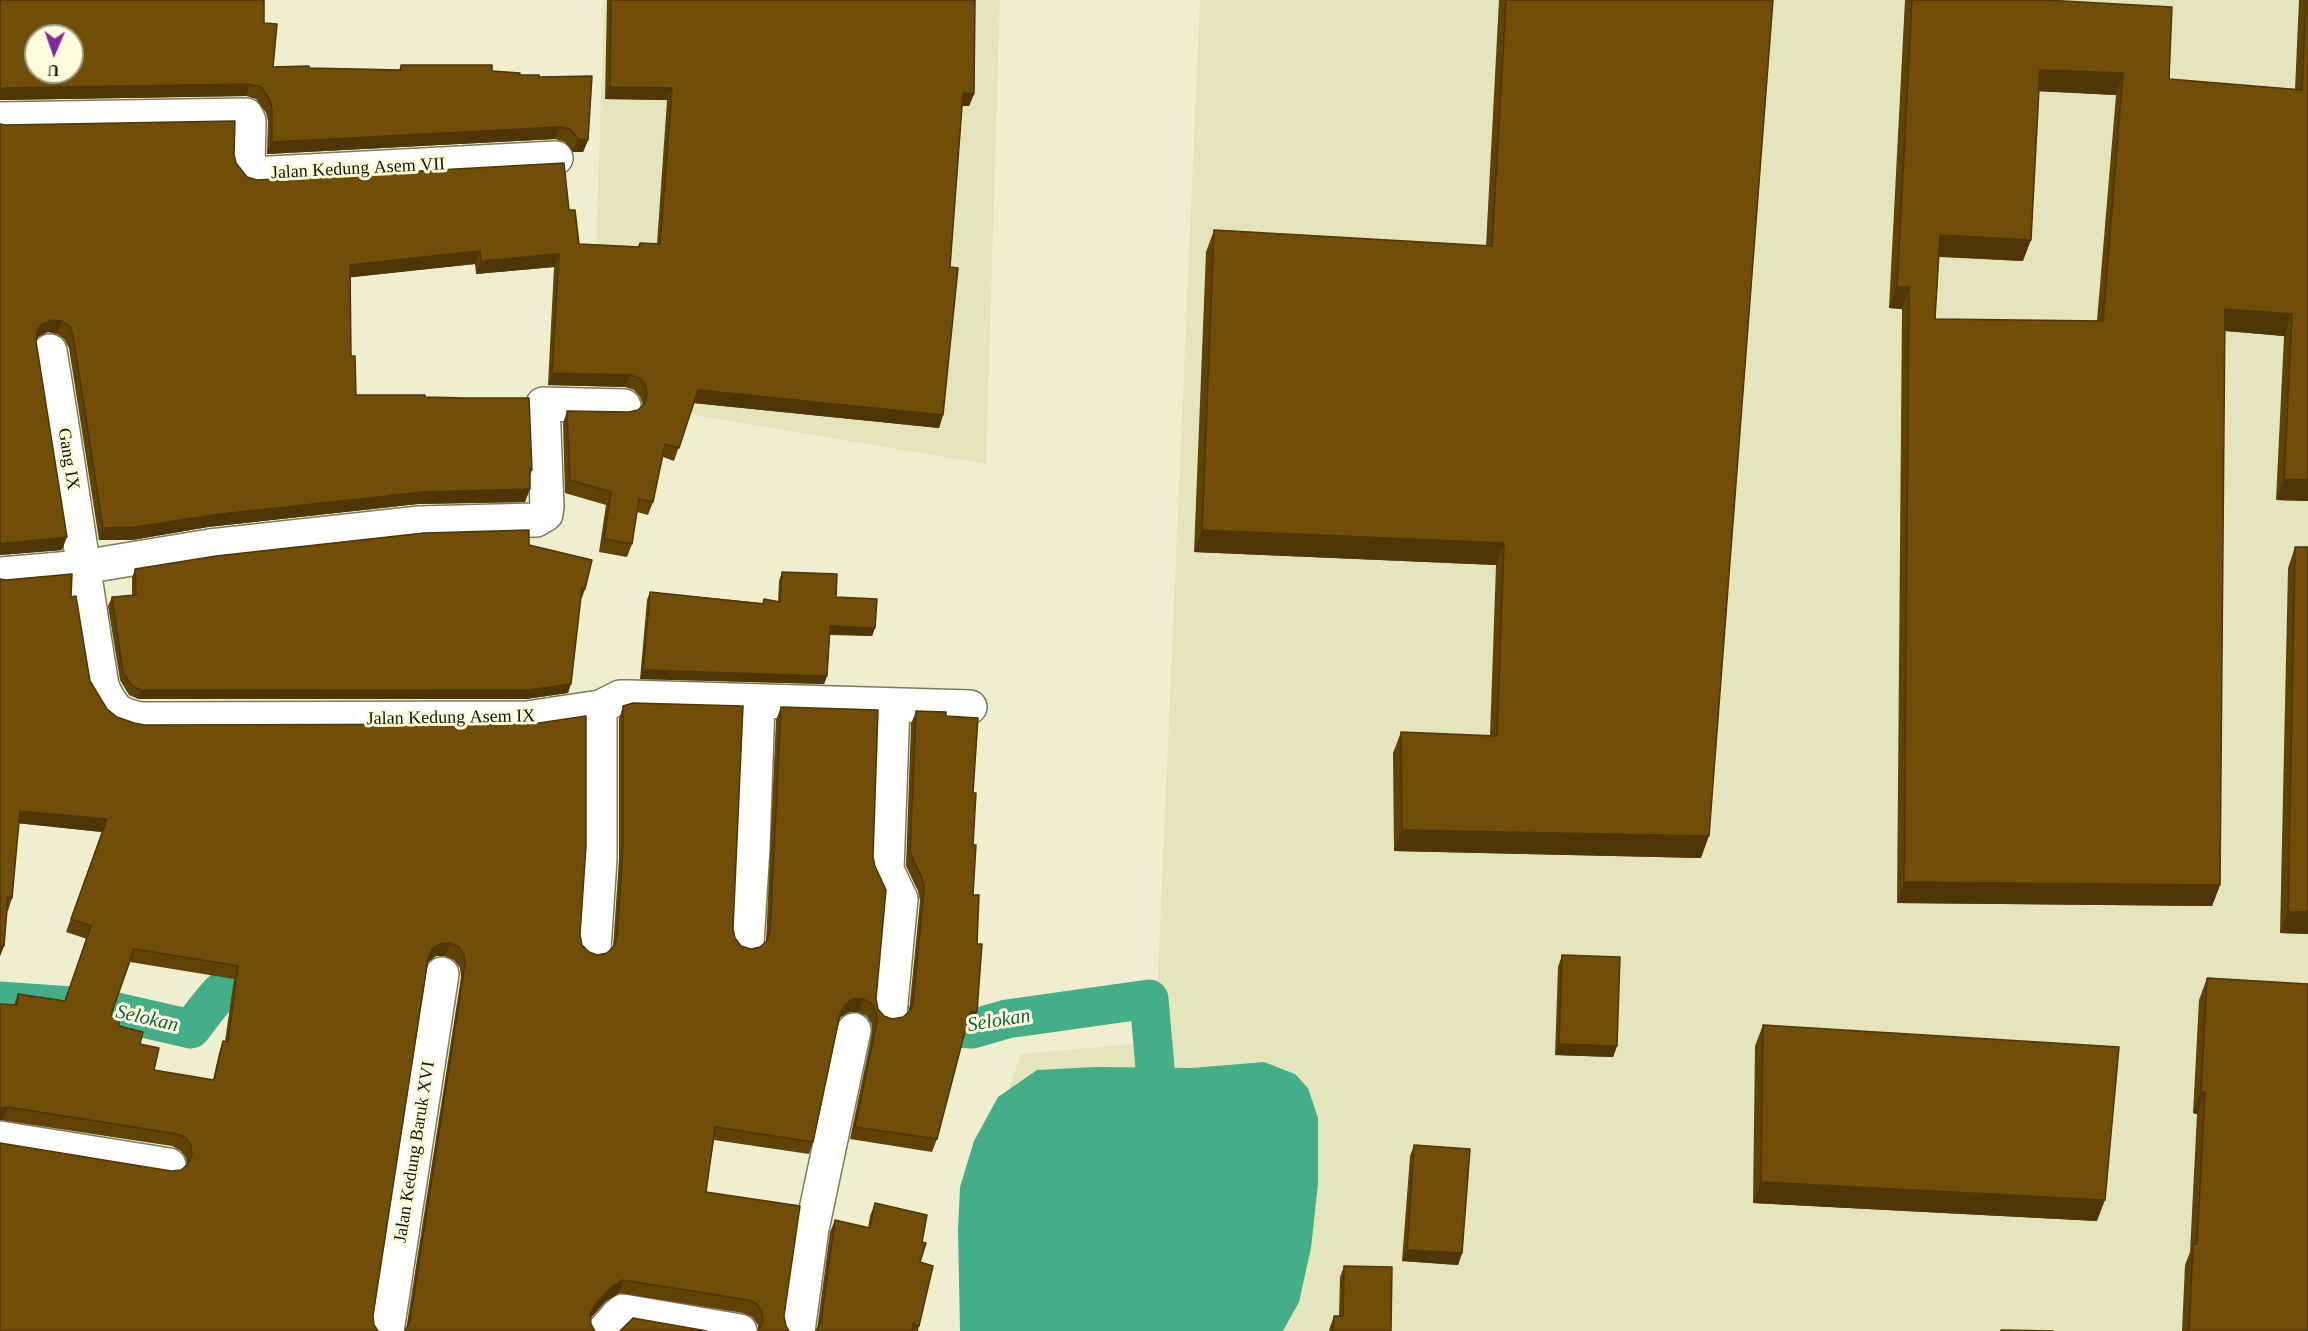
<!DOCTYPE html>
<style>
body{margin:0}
#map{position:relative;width:2308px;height:1331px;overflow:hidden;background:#efefcf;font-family:Georgia,serif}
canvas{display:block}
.north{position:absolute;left:24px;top:24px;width:60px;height:60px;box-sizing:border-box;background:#fcfcdc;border:2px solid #a0a088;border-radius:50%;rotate:182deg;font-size:16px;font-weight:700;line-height:24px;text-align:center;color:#16160b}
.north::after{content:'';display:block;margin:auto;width:21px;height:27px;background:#862c98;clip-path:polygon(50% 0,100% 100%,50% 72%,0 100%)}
</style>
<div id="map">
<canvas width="2308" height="1331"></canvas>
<div class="north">U</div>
</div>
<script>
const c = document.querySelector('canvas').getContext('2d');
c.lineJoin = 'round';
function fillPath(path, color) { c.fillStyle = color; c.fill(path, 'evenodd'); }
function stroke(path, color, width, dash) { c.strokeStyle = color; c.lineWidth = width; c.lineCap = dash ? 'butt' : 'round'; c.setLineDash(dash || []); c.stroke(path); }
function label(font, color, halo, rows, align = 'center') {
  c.font = font + ' Georgia,serif'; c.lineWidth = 6; c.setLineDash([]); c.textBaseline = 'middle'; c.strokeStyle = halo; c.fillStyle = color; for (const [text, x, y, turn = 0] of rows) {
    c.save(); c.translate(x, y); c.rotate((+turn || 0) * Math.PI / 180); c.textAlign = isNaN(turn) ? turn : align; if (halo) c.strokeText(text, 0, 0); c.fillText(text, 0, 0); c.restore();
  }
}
const built = new Path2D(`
 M 604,0 L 1000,0 L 986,464 L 641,406 L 648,252 L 596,252 Z
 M 1200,0 L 2308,0 L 2308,1331 L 968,1331 L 971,1197 L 1021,1054 L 1155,1042 Z`);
const water = new Path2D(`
 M 1264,1062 L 1295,1074 L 1308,1088 L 1318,1118 L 1318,1184 L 1311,1248 L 1299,1302 L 1283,1331 L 960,1331 L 958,1230 L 960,1187 L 974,1141 L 998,1097 L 1037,1070 L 1095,1067 L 1192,1068 Z`);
const canal = new Path2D(`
 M 0,1001 L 99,1008 L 191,1029 C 219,993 232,968 283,973
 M 788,1007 L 874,1024 L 972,1029 L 1007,1019 L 1149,999 L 1155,1068`);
const minor = new Path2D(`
 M 0,119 L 246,115 L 249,121 L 248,167 L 252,174 L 556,158
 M 50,351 C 69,463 84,575 102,686 C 112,708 117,715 141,719 L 527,718 L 600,707 L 620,697 L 629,697 L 970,707
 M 0,574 L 83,567 L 210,546 L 420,523 L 536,520 L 546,514 L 547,507 L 543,404 L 624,406
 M 747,943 L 753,848 L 758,701
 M 594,949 L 600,859 L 600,707
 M 890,1013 L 901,899 L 887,870 L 893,705
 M 0,1138 L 169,1165
 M 387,1331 L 442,974
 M 604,1331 L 617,1316 L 623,1311 L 740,1331
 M 798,1331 L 812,1229 L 854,1030`);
const wall = new Path2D(`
 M 0,0 L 264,23 L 273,67 L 399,70 L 401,65 L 492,71 L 539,77 L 588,140 L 583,152 L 573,152 L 565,142 L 555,139 L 267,154 L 268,121 L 266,113 L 256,99 L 246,96 L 0,100 Z
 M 607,0 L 975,0 L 974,94 L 969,106 L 962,106 L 950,267 L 943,415 L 939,428 L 694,403 L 674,461 L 663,457 L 653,502 L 648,515 L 637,512 L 632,544 L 627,557 L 599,552 L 606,505 L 565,493 L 563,423 L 567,411 L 629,412 L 638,410 L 643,405 L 640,397 L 634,390 L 625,387 L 548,385 L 554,267 L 476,274 L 475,264 L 350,277 L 351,356 L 356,395 L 425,397 L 532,470 L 530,476 L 525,502 L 418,504 L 208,527 L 132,540 L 99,540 L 69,348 L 64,339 L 57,334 L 48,332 L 38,337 L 36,341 L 62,550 L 0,555 L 0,124 L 234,154 L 236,163 L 247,177 L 257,180 L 569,210 L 579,244 L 638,247 L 640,243 L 657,244 L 667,100 L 605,99 Z
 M 1499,0 L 1773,0 L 1701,858 L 1394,851 L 1393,753 L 1401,732 L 1490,736 L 1496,565 L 1194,552 L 1206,252 L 1214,230 L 1486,246 Z
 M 1905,0 L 2045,0 L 2169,79 L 2295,89 L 2299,0 L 2308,0 L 2308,501 L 2276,500 L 2284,336 L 2224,331 L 2220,885 L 2212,906 L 1897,903 L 1902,309 L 1889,308 ZM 2039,91 L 2116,95 L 2097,321 L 1935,319 L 1939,257 L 2023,261 Z
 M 529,545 L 585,589 L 582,598 L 581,598 L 568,693 L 526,699 L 138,699 L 129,695 L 120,680 L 108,606 L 112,597 L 132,595 L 132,578 L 135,569 Z
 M 2295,547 L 2308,547 L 2308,934 L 2280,933 L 2288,568 Z
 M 782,572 L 836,597 L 875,628 L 872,636 L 830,635 L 827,676 L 824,684 L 640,679 L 647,600 L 650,592 L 763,603 L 764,599 L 778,602 L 779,581 Z
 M 0,579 L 71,597 L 90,681 L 107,709 L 117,717 L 580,935 L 582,945 L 589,952 L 597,955 L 607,953 L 613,948 L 619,859 L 619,719 L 623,706 L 733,929 L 735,938 L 741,946 L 751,949 L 760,947 L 766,942 L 776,720 L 781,707 L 873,857 L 876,999 L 878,1009 L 884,1016 L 892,1019 L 903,1017 L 909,1012 L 920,901 L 918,891 L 906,866 L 911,724 L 916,711 L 946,716 L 973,793 L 973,895 L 972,1025 L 967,1025 L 937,1139 L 932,1152 L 850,1139 L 872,1033 L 872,1024 L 867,1016 L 858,1012 L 849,1012 L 840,1017 L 839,1020 L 813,1142 L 809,1154 L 714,1140 L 706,1192 L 784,1316 L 786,1326 L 758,1331 L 758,1325 L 752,1317 L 743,1313 L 619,1293 L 605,1302 L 591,1318 L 406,1330 L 461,977 L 460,968 L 454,960 L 445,956 L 436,956 L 428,962 L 373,1316 L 2,1144 L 171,1171 L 181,1170 L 187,1165 L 186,1158 L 181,1151 L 172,1146 L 0,1120 L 0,1004 L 14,1005 L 18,994 L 65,1001 L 87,939 L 66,932 L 102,832 L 19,823 L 12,898 L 8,911 L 7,911 L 4,946 L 0,956 ZM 130,962 L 234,979 L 225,1041 L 223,1041 L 219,1053 L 213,1080 L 154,1070 L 140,1044 L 119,1026 L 111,1015 Z
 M 1562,955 L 1617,1046 L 1613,1057 L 1555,1055 L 1558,967 Z
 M 2207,978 L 2308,1331 L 2182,1331 L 2185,1265 L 2190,1252 L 2197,1114 L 2193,1113 L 2199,1000 Z
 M 1763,1025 L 2097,1221 L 1753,1203 L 1755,1046 Z
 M 1414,1145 L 1462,1253 L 1458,1265 L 1402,1261 L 1410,1156 Z
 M 875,1203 L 922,1242 L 920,1262 L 919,1326 L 918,1331 L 816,1331 L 817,1330 L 830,1232 L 835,1220 L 868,1228 L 870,1216 Z
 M 1344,1266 L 1391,1331 L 1329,1331 L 1330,1327 L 1334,1316 L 1339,1316 L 1340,1277 Z`);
const shadedWall = new Path2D(`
 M 2040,70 L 2123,73 L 2116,95 L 2033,91 Z
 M 250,84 L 246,96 L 0,100 L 0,89 L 4,88 Z
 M 610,87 L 672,88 L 667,100 L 605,99 Z
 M 963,93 L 974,94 L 969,106 L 958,106 Z
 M 560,127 L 555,139 L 267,154 L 272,142 Z
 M 578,139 L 588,140 L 583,152 L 573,152 Z
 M 1940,235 L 2031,240 L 2023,261 L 1933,256 Z
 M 480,251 L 475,264 L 345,278 L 350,265 Z
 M 559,254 L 554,267 L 476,274 L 481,261 Z
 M 1897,287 L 1909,287 L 1902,309 L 1889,308 Z
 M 2225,309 L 2292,314 L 2284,336 L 2217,330 Z
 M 52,320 L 62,321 L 57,334 L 48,332 L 38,337 L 32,345 L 37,332 L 42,324 Z
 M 552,373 L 630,375 L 625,387 L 548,385 Z
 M 698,390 L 943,415 L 939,428 L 693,403 Z
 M 2284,479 L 2308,480 L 2308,501 L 2276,500 Z
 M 530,489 L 525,502 L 418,504 L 208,527 L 132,540 L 99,540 L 103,528 L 213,515 L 423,492 Z
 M 1202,530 L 1504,543 L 1496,565 L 1194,552 Z
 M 67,537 L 62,550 L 0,555 L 0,544 L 2,543 Z
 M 830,626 L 875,628 L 872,636 L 827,634 Z
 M 643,670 L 827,676 L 824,684 L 640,679 Z
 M 571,684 L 568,693 L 526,699 L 138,699 L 141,690 Z
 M 20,811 L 107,819 L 102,832 L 15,823 Z
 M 1402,830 L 1709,836 L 1701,858 L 1394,851 Z
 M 1904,882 L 2220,885 L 2212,906 L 1897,903 Z
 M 2288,912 L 2308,912 L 2308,934 L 2280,933 Z
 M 450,943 L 445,956 L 436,956 L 428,962 L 428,959 L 432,949 L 440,944 Z
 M 0,946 L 4,946 L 0,956 Z
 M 853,999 L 863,999 L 858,1012 L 849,1012 L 840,1017 L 836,1026 L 840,1014 L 845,1004 Z
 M 970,1012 L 977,1012 L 972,1025 L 965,1025 Z
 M 1559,1044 L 1617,1046 L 1613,1057 L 1555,1055 Z
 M 2201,1092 L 2205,1092 L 2197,1114 L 2193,1113 Z
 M 8,1107 L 3,1119 L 0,1120 L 0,1108 Z
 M 1761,1182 L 2105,1200 L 2097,1221 L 1753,1203 Z
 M 1407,1250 L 1462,1253 L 1458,1265 L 1402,1261 Z
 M 623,1280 L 619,1293 L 605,1302 L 590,1319 L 590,1314 L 594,1306 L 609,1289 Z`);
const building = new Path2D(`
 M 0,0 L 264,0 L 264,23 L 277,24 L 273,67 L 309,66 L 309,68 L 401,70 L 401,65 L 492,65 L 492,71 L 520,73 L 519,75 L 539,75 L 539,77 L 592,76 L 588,140 L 578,139 L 570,129 L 560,127 L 272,142 L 272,109 L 270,100 L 261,87 L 250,84 L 4,88 L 0,89 ZM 36,36 L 72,36 L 72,72 L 36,72 Z
 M 611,0 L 975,0 L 974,94 L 963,93 L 950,267 L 958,268 L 943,415 L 698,390 L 679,448 L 665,444 L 653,502 L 639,499 L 632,544 L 604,539 L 611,492 L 570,480 L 567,411 L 629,412 L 638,410 L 644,404 L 647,393 L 645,384 L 639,378 L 630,375 L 552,373 L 559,254 L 481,261 L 480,251 L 350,265 L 351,356 L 355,356 L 356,395 L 425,395 L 425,397 L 465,398 L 529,398 L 532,470 L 530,469 L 530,489 L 423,492 L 213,515 L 136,527 L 103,528 L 73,335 L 69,326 L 62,321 L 52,320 L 42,324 L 37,332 L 36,341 L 67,537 L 0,544 L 0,124 L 5,125 L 235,121 L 234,154 L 236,163 L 247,177 L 257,180 L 564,163 L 569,210 L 575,210 L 579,244 L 639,247 L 640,243 L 660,244 L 672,88 L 610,87 Z
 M 1506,0 L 1773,0 L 1709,836 L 1402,830 L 1401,732 L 1497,736 L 1504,543 L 1202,530 L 1214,230 L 1492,246 Z
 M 1912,0 L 2045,0 L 2172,7 L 2169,79 L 2302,90 L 2306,0 L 2308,0 L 2308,480 L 2284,479 L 2292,314 L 2225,309 L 2220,885 L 1904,882 L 1909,287 L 1897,287 ZM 2040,70 L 2123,73 L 2103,321 L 1935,319 L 1940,235 L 2031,240 Z
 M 529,530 L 529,545 L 592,560 L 585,589 L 582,588 L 571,684 L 529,690 L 141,690 L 132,686 L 123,672 L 112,597 L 136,595 L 135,569 L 216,556 L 424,533 Z
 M 2295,547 L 2308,547 L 2308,912 L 2288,912 Z
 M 782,572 L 837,574 L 836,597 L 877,599 L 875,628 L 830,626 L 827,676 L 643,670 L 650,592 L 763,604 L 764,599 L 780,602 Z
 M 72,574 L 71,597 L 76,596 L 90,681 L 107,709 L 117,717 L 134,723 L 145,725 L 532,724 L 586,716 L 586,846 L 580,935 L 582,945 L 589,952 L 597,955 L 607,953 L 614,946 L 617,938 L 623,846 L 623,706 L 633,703 L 743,706 L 733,929 L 735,938 L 741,946 L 751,949 L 760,947 L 767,941 L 770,932 L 781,707 L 878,710 L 873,857 L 875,866 L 886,890 L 876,999 L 878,1009 L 884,1016 L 892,1019 L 903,1017 L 910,1011 L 913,1003 L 924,888 L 922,878 L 910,853 L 916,711 L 946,712 L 946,716 L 978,718 L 973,793 L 976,793 L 973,845 L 976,845 L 973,895 L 979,895 L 977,944 L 982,944 L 977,1012 L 970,1012 L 937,1139 L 855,1127 L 877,1021 L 876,1011 L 872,1004 L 863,999 L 853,999 L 845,1004 L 840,1014 L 813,1142 L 715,1127 L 706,1192 L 800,1206 L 784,1316 L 786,1326 L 789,1331 L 758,1331 L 763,1322 L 762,1312 L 757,1304 L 748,1300 L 623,1280 L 609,1289 L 594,1306 L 590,1314 L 591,1324 L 595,1331 L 405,1331 L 410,1321 L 465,964 L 464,955 L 459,947 L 450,943 L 440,944 L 432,949 L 428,959 L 373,1316 L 374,1325 L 378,1331 L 0,1331 L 0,1143 L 171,1171 L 181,1170 L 188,1164 L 192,1155 L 191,1145 L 186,1138 L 177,1134 L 8,1107 L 0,1108 L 0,1004 L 17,1005 L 18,994 L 65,1001 L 91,926 L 71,919 L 107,819 L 20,811 L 12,898 L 8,897 L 4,946 L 0,946 L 0,579 L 6,580 ZM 134,949 L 238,966 L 228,1042 L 223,1041 L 214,1080 L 154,1070 L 159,1048 L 140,1044 L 143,1032 L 119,1026 L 120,1017 L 111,1015 Z
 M 1562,955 L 1620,957 L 1617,1046 L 1559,1044 Z
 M 2207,978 L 2308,984 L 2308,1331 L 2189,1331 L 2193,1244 L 2197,1244 L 2205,1092 L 2201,1092 Z
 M 1763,1025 L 2119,1047 L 2105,1200 L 1761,1182 Z
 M 1414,1145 L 1470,1149 L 1462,1253 L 1407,1250 Z
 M 875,1203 L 927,1215 L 922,1242 L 926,1243 L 920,1262 L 933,1266 L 919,1326 L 913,1324 L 912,1331 L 816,1331 L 821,1322 L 835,1220 L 870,1228 Z
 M 1344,1266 L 1392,1267 L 1391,1331 L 1333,1331 L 1334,1316 L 1343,1316 Z
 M 633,1318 L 707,1331 L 620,1331 Z
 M 2001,1330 L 2053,1331 L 2001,1331 Z`);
const streetNames = [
 ["Jalan Kedung Asem VII",358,169,-3],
 ["Gang IX",68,459,81],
 ["Jalan Kedung Asem IX",451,718,-1],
 ["Jalan Kedung Baruk XVI",415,1152,-81]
];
const waterNames = [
 ["Selokan",147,1019,13],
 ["Selokan",999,1021,-9]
];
fillPath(built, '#e5e5bd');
fillPath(water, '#45ad88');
stroke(canal, '#45ad88', 39);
stroke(minor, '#7b7a5e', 36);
stroke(minor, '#fff', 33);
fillPath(wall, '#604207');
fillPath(shadedWall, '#4e3606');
fillPath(building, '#704d08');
stroke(building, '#4e3606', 1.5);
label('18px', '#16160b', '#fcfcdc', streetNames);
label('italic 20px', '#0b5e45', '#fcfcdc', waterNames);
</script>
